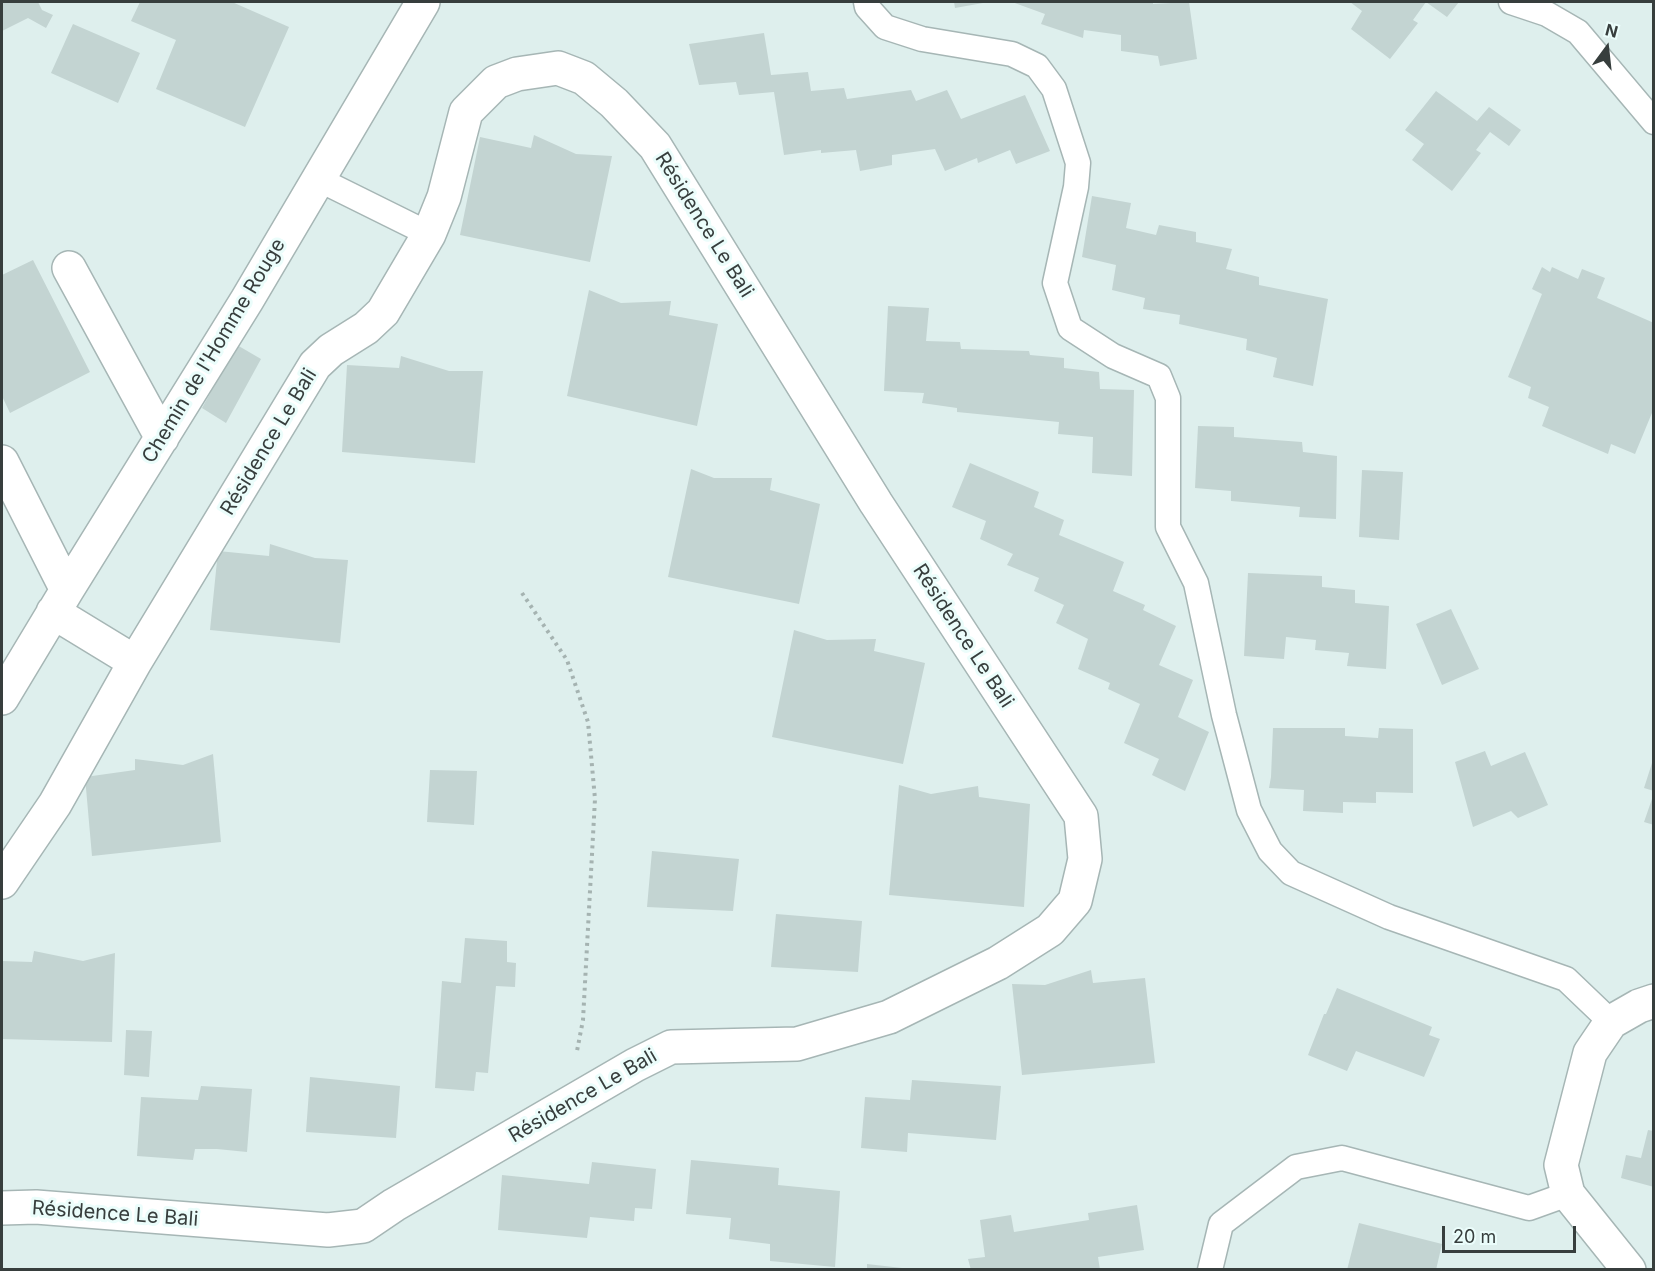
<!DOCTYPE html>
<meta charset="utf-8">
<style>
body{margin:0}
#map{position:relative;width:1655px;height:1271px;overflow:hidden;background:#deefed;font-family:Inter,sans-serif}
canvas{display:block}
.frame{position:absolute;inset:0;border:3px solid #373e3d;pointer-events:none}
.north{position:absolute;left:1577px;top:18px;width:60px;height:60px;-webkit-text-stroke:4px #ebfdfb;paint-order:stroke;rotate:15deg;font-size:16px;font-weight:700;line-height:24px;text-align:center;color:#373e3d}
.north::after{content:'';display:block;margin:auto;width:21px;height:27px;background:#373e3d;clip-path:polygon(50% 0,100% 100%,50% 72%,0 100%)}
.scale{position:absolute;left:1442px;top:1226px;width:134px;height:27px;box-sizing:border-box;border:3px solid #373e3d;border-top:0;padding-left:8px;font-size:18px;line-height:21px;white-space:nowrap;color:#373e3d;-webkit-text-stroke:4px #ebfdfb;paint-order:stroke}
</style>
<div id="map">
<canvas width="1655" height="1271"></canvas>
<div class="frame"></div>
<div class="north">N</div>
<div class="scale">20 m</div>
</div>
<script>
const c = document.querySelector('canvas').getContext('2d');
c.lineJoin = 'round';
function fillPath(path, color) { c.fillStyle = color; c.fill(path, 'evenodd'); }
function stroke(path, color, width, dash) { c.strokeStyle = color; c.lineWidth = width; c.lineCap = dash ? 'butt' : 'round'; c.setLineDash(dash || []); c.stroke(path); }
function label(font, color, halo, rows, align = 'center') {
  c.font = font + ' Inter,sans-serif'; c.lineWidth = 6; c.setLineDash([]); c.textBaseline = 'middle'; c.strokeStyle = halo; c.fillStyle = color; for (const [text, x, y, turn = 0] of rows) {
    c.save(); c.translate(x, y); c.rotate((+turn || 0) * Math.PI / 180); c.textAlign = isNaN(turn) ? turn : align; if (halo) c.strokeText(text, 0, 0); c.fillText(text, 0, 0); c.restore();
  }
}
const building = new Path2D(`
 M 2,2 L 38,2 L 42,10 L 53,15 L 46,28 L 28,18 L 2,31 Z
 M 140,2 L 232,2 L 289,27 L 245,127 L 156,89 L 176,40 L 131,21 Z
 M 954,2 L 983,2 L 983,3 L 955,8 Z
 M 1012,2 L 1153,2 L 1153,4 L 1189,2 L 1197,59 L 1160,66 L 1158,56 L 1121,51 L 1121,35 L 1084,30 L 1083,38 L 1041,24 L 1045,14 Z
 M 1350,2 L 1459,2 L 1447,17 L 1426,2 L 1413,20 L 1418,23 L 1390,59 L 1351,29 L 1362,11 Z
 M 73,24 L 140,53 L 118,103 L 51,73 Z
 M 764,33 L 771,75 L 808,72 L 811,91 L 844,88 L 847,99 L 911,90 L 916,101 L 947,90 L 961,119 L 1025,95 L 1050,151 L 1016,164 L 1010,150 L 978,163 L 977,158 L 945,171 L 935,149 L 892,155 L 892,165 L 860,171 L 856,150 L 821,153 L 821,150 L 784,155 L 774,92 L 739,95 L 736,82 L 699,85 L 689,44 Z
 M 1436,91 L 1477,121 L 1489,107 L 1521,130 L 1509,146 L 1490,132 L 1476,150 L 1481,153 L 1452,191 L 1412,160 L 1424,144 L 1405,130 Z
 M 534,135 L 576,154 L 612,156 L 590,262 L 460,235 L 480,137 L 531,148 Z
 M 1092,196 L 1131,203 L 1126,228 L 1156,235 L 1159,225 L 1196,232 L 1196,242 L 1232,249 L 1226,269 L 1259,277 L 1259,285 L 1328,299 L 1313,386 L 1273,377 L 1277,358 L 1246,350 L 1247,339 L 1179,324 L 1180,315 L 1143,309 L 1145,298 L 1112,290 L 1116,265 L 1082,257 Z
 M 33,260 L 90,372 L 10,413 L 2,396 L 2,275 Z
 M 1542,267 L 1550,272 L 1552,267 L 1578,279 L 1582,269 L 1605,278 L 1597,298 L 1654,323 L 1654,408 L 1635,454 L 1611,444 L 1608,454 L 1542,426 L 1549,407 L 1528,398 L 1531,387 L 1508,377 L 1542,294 L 1532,289 Z
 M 589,290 L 621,303 L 671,301 L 669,315 L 718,324 L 697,426 L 567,396 Z
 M 888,306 L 929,308 L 926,341 L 960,342 L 961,349 L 1029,351 L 1030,355 L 1064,358 L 1064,368 L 1099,372 L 1100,389 L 1134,390 L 1132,476 L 1092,473 L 1093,437 L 1058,434 L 1059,422 L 957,412 L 957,408 L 922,403 L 924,393 L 884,391 Z
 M 237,345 L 261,359 L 226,423 L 202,408 Z
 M 401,356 L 449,371 L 483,371 L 475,463 L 342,452 L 347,365 L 399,368 Z
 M 1198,426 L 1234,427 L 1234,437 L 1302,442 L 1303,452 L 1337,456 L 1336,519 L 1299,517 L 1300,507 L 1231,501 L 1231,491 L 1195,488 Z
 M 970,463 L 1039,492 L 1034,507 L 1064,520 L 1059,535 L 1124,562 L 1113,591 L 1145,605 L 1143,610 L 1176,626 L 1159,665 L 1193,680 L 1178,717 L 1209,732 L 1185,791 L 1152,775 L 1159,759 L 1124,743 L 1140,704 L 1108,689 L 1110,683 L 1078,669 L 1088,639 L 1056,623 L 1064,605 L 1034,591 L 1039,578 L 1007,565 L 1013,554 L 980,539 L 986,521 L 952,507 Z
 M 691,469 L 714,478 L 772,478 L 770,490 L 820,504 L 799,604 L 668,577 Z
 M 1362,470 L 1403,472 L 1399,540 L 1359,537 Z
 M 270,544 L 315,558 L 348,560 L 340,643 L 210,630 L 218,551 L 269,556 Z
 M 1248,573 L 1322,576 L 1322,587 L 1355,590 L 1355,603 L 1389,606 L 1386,669 L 1347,666 L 1349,653 L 1315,650 L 1316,640 L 1286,637 L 1284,659 L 1244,656 Z
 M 1451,609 L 1479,669 L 1442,685 L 1416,624 Z
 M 794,630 L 827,640 L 876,639 L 874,651 L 925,663 L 903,764 L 772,737 Z
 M 1273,728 L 1345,728 L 1345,736 L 1378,738 L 1379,728 L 1413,729 L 1413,793 L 1376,792 L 1376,803 L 1343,802 L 1343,813 L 1303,811 L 1304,790 L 1269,788 L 1271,777 Z
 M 1485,751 L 1491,766 L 1525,752 L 1548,805 L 1518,818 L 1511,811 L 1473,827 L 1455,762 Z
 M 213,754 L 221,842 L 92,856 L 85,777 L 135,770 L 135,759 L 183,765 Z
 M 1652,763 L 1654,764 L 1654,791 L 1644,788 Z
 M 430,770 L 477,771 L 474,825 L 427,822 Z
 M 899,785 L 931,794 L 978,786 L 979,797 L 1030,804 L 1024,907 L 889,895 Z
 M 1653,796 L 1654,796 L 1654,825 L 1644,822 Z
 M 652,851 L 739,859 L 733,911 L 647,907 Z
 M 776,914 L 862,921 L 858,972 L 771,967 Z
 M 465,938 L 507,941 L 507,962 L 516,963 L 515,987 L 496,986 L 488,1073 L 476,1072 L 474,1091 L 435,1088 L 442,981 L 461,983 Z
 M 34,951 L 83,961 L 115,953 L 112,1042 L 2,1039 L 2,961 L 32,962 Z
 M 1091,970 L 1093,983 L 1145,978 L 1155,1063 L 1022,1075 L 1012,984 L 1045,985 Z
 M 1337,988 L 1432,1027 L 1429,1035 L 1440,1039 L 1424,1077 L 1356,1051 L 1347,1071 L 1308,1055 L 1324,1014 L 1326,1014 Z
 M 126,1030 L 152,1031 L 149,1077 L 124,1075 Z
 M 310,1077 L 400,1086 L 396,1138 L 306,1132 Z
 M 912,1080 L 1001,1086 L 996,1140 L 908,1133 L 907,1152 L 861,1148 L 865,1097 L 910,1100 Z
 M 201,1086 L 252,1089 L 247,1152 L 217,1149 L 195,1149 L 193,1160 L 137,1156 L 141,1097 L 198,1100 Z
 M 1648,1130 L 1654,1131 L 1654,1187 L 1621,1178 L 1626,1155 L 1641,1158 Z
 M 691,1160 L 779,1168 L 778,1185 L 840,1191 L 835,1267 L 770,1261 L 770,1244 L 729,1239 L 731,1218 L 686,1214 Z
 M 592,1162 L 656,1169 L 652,1209 L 635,1208 L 634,1221 L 590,1217 L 587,1238 L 498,1230 L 502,1175 L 589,1184 Z
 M 1137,1205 L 1144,1250 L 1098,1257 L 1100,1270 L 971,1270 L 968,1259 L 985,1257 L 980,1220 L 1011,1215 L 1014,1232 L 1089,1220 L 1088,1213 Z
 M 1359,1223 L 1442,1244 L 1436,1270 L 1347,1270 Z
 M 867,1264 L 902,1268 L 902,1270 L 867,1270 Z`);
const path = new Path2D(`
 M 522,593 L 567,660 L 588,722 L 595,799 L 583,1020 L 577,1051`);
const lane = new Path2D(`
 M 866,2 L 867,7 L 885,27 L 922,39 L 1012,54 L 1037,66 L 1054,89 L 1078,163 L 1076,187 L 1055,283 L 1070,328 L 1113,356 L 1159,376 L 1168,398 L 1168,527 L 1196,583 L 1224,715 L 1249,810 L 1270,851 L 1291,873 L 1389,917 L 1566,979 L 1611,1022
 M 1511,2 L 1547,14 L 1578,32 L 1654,122
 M 318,179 L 429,234
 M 1210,1270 L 1221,1224 L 1296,1167 L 1342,1158 L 1529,1208 L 1568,1194`);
const street = new Path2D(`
 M 69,268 L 162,438
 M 2,462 L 67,590
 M 53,612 L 135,662
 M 2,698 L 67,590 L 247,300 L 423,2
 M 2,882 L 55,804 L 135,662 L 315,365 L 331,350 L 366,328 L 383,312 L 429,234 L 444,197 L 466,112 L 496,82 L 517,74 L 558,68 L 584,78 L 614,103 L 655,146 L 876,503 L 1081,816 L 1085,859 L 1075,901 L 1050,930 L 998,963 L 889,1017 L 797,1044 L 671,1047 L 635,1065 L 394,1205 L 363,1226 L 328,1230 L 36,1207 L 2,1208
 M 1629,1270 L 1568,1194 L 1561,1165 L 1590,1053 L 1611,1022 L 1639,1006 L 1654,1001`);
const streetNames = [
 ["Résidence Le Bali",704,225,58],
 ["Chemin de l'Homme Rouge",214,351,-59],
 ["Résidence Le Bali",269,442,-59],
 ["Résidence Le Bali",963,636,57],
 ["Résidence Le Bali",583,1096,-30],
 ["Résidence Le Bali",115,1214,4]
];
fillPath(building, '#c3d4d2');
stroke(lane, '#a6b6b5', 27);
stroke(street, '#a6b6b5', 36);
stroke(path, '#a5b3b1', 4, [3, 4.5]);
stroke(lane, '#fff', 24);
stroke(street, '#fff', 33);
label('20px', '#373e3d', '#ebfdfb', streetNames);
</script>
